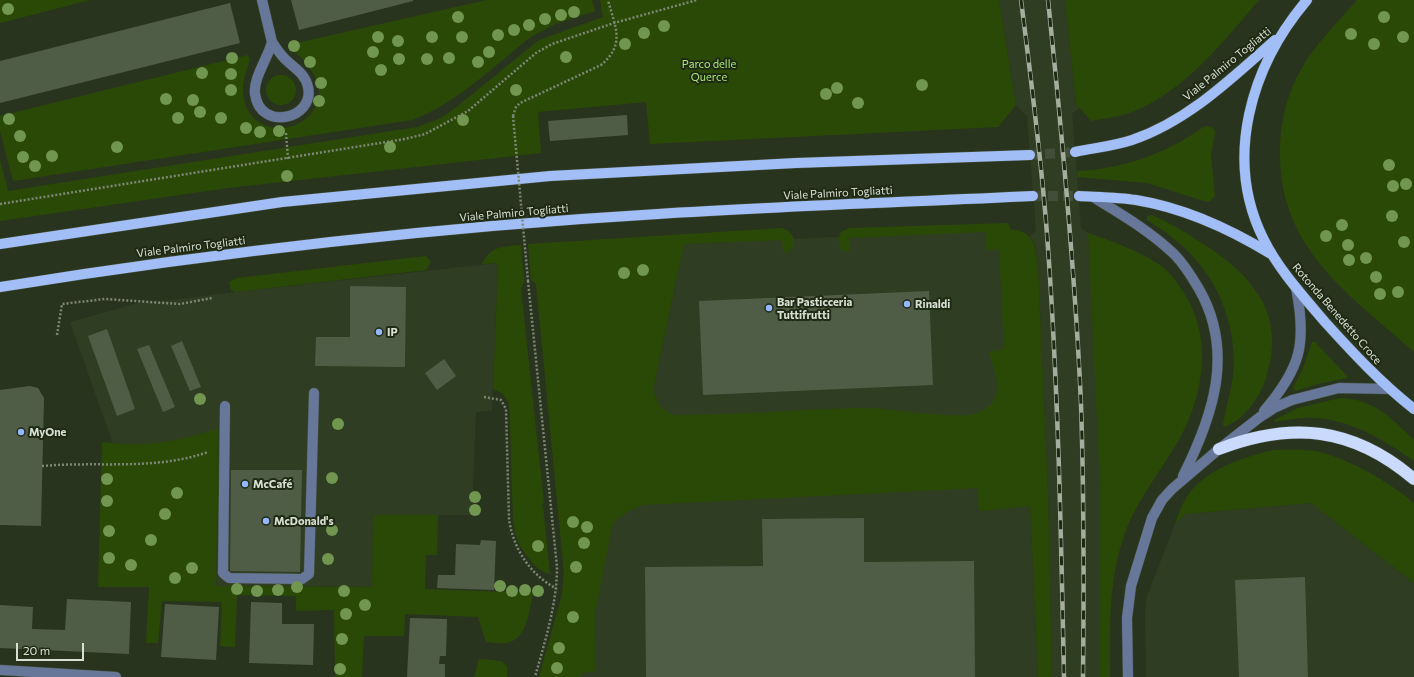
<!DOCTYPE html>
<meta charset="utf-8">
<style>
body{margin:0}
#map{position:relative;width:1414px;height:677px;overflow:hidden;background:#29341f;font-family:Commissioner,sans-serif}
canvas{display:block}
.scale{position:absolute;left:16px;top:643px;width:68px;height:18px;box-sizing:border-box;border:2px solid #d8e0d3;border-top:0;padding-left:5px;font-size:12px;line-height:14px;white-space:nowrap;color:#d8e0d3;-webkit-text-stroke:3px #1f2a15;paint-order:stroke}
</style>
<div id="map">
<canvas width="1414" height="677"></canvas>
<div class="scale">20 m</div>
</div>
<script>
const c = document.querySelector('canvas').getContext('2d');
c.lineJoin = 'round';
function fillPath(path, color) { c.fillStyle = color; c.fill(path, 'evenodd'); }
function stroke(path, color, width, dash) { c.strokeStyle = color; c.lineWidth = width; c.lineCap = dash ? 'butt' : 'round'; c.setLineDash(dash || []); c.stroke(path); }
function label(font, color, halo, rows, align = 'center') {
  c.font = font + ' Commissioner,sans-serif'; c.lineWidth = 4; c.setLineDash([]); c.textBaseline = 'middle'; c.strokeStyle = halo; c.fillStyle = color; for (const [text, x, y, turn = 0] of rows) {
    c.save(); c.translate(x, y); c.rotate((+turn || 0) * Math.PI / 180); c.textAlign = isNaN(turn) ? turn : align; if (halo) c.strokeText(text, 0, 0); c.fillText(text, 0, 0); c.restore();
  }
}
const built = new Path2D(`
 M 999,0 L 1065,0 L 1076,104 L 1080,108 L 1072,113 L 1081,228 L 1088,233 L 1119,480 L 1109,625 L 1110,677 L 1052,677 L 1048,491 L 1038,266 L 1035,245 L 1030,236 L 1036,231 L 1030,155 L 1027,116 L 1016,105 Z
 M 1010,229 L 1030,506 L 1038,677 L 581,677 L 613,523 L 653,390 L 684,244 Z
 M 498,263 L 492,411 L 476,412 L 472,515 L 373,515 L 372,587 L 216,586 L 218,428 L 189,438 L 166,443 L 144,445 L 113,444 L 70,322 L 145,301 L 156,302 L 235,292 Z
 M 1311,503 L 1414,583 L 1414,677 L 1146,677 L 1145,614 L 1147,596 L 1175,524 L 1185,514 Z`);
const green = new Path2D(`
 M 0,0 L 90,0 L 0,23 Z
 M 487,0 L 592,0 L 595,11 L 555,24 L 529,38 C 492,68 457,103 412,120 L 13,181 L 0,131 L 0,116 L 248,55 L 250,59 C 247,70 242,80 243,92 C 247,144 315,135 319,95 C 321,77 304,60 292,49 L 292,44 Z
 M 600,0 L 999,0 L 1016,105 L 998,127 L 650,144 L 646,102 L 538,112 L 541,153 L 228,188 L 0,221 L 0,159 L 8,191 L 417,127 L 439,119 L 454,109 L 539,40 L 603,17 Z
 M 1065,0 L 1259,0 C 1225,40 1183,93 1132,112 C 1119,117 1105,118 1091,121 L 1076,104 Z
 M 1357,0 L 1414,0 L 1414,352 C 1349,294 1279,249 1280,152 C 1280,124 1287,92 1302,68 C 1316,43 1338,22 1357,0 Z
 M266 90a15 15 0 1 1 30 0a15 15 0 1 1-30 0Z
 M 1207,126 L 1213,128 L 1215,132 L 1211,155 L 1215,196 L 1210,201 L 1207,202 L 1147,183 L 1077,177 L 1077,171 C 1121,169 1167,154 1203,127 Z
 M 1152,215 C 1168,222 1182,230 1197,240 C 1248,271 1287,311 1267,374 C 1261,396 1246,418 1225,427 L 1223,425 C 1226,404 1234,384 1234,362 C 1233,298 1200,251 1147,220 L 1147,216 Z
 M 1008,223 L 1010,229 C 1035,232 1035,245 1038,266 L 1048,491 L 1052,677 L 1038,677 L 1030,506 L 979,511 L 978,488 L 642,505 L 627,512 L 613,523 L 595,613 L 596,671 L 582,673 L 581,677 L 539,677 L 562,594 L 564,573 L 536,284 L 531,280 L 528,244 L 782,228 C 790,231 795,235 794,245 L 788,252 L 783,254 L 782,240 L 684,244 L 653,390 C 658,402 660,410 674,415 C 737,415 801,409 865,408 C 888,408 911,413 934,414 C 952,415 977,420 991,404 C 1004,389 993,368 989,352 L 1004,349 L 999,249 L 986,250 L 985,232 L 849,238 L 849,252 L 841,250 L 838,239 L 841,232 L 849,228 Z
 M 1088,233 C 1112,241 1139,251 1160,265 C 1171,273 1180,286 1187,298 C 1211,340 1204,391 1182,434 C 1163,470 1135,500 1123,539 C 1108,584 1110,630 1110,677 L 1100,677 L 1100,485 Z
 M 521,245 L 524,281 L 521,289 L 544,503 L 541,505 L 543,507 L 550,574 C 536,572 522,551 517,539 C 512,525 513,508 512,493 C 511,464 511,434 509,404 L 503,394 L 493,389 L 498,263 L 482,264 C 492,245 502,247 521,245 Z
 M 426,256 L 431,262 L 426,270 L 235,292 L 231,290 L 229,282 L 237,278 Z
 M 1312,342 L 1315,342 L 1347,376 L 1347,378 L 1318,384 L 1295,391 L 1293,388 L 1302,371 Z
 M 1340,398 C 1374,399 1391,418 1414,440 L 1414,461 C 1386,441 1351,420 1315,418 C 1302,417 1288,420 1275,422 L 1274,420 L 1298,408 Z
 M 218,428 L 216,586 L 372,587 L 373,515 L 438,515 L 437,555 L 426,555 L 425,589 L 533,593 C 529,611 527,640 506,643 C 500,644 493,642 486,642 L 478,617 L 405,614 L 404,636 L 364,636 L 362,677 L 335,677 L 334,610 L 296,611 L 296,596 L 237,595 L 235,647 L 220,646 L 222,602 L 162,601 L 158,643 L 146,643 L 149,587 L 98,587 L 102,442 C 145,448 177,442 218,428 Z
 M 1273,450 C 1288,450 1305,449 1320,452 C 1355,462 1386,480 1414,503 L 1414,583 L 1311,503 L 1185,514 L 1175,524 C 1178,515 1181,506 1186,498 C 1204,469 1242,458 1273,450 Z
 M 479,659 L 501,661 L 507,666 L 507,677 L 474,677 Z`);
const building = new Path2D(`
 M 291,0 L 413,0 L 413,1 L 299,30 Z
 M 230,3 L 240,43 L 0,103 L 0,61 Z
 M 627,115 L 628,135 L 550,141 L 548,121 Z
 M 350,286 L 406,287 L 405,367 L 315,366 L 316,337 L 350,337 Z
 M 929,291 L 933,385 L 703,395 L 699,301 Z
 M 107,329 L 135,409 L 117,416 L 88,336 Z
 M 182,341 L 201,387 L 190,391 L 171,346 Z
 M 149,345 L 175,407 L 163,412 L 137,349 Z
 M 444,359 L 456,376 L 437,390 L 425,373 Z
 M 30,386 L 38,388 L 44,398 L 41,526 L 0,525 L 0,390 Z
 M 231,470 L 302,470 L 300,572 L 230,571 Z
 M 864,518 L 864,562 L 974,561 L 975,677 L 646,677 L 645,567 L 763,566 L 762,519 Z
 M 481,540 L 496,541 L 494,590 L 437,588 L 438,575 L 455,575 L 456,544 L 480,545 Z
 M 1305,577 L 1308,677 L 1239,677 L 1235,580 Z
 M 67,599 L 131,602 L 129,654 L 0,648 L 0,605 L 33,607 L 32,629 L 65,630 Z
 M 251,602 L 282,603 L 282,624 L 314,624 L 313,665 L 249,663 Z
 M 165,604 L 219,607 L 216,660 L 161,657 Z
 M 410,618 L 447,619 L 446,656 L 440,656 L 439,664 L 445,664 L 445,677 L 407,677 Z`);
const majorTunnel = new Path2D(`
 M 1030,155 L 1075,152
 M 1033,196 L 1079,196`);
const path = new Path2D(`
 M 513,116 L 516,107 L 520,103 L 601,65 C 626,44 615,27 608,0
 M 286,133 L 288,159
 M 0,204 L 405,139 L 425,134 L 468,111 L 536,53 L 552,44 L 614,23 L 697,0
 M 528,281 L 557,567 C 557,604 545,641 535,677
 M 57,335 L 62,304 L 105,299 L 180,304 L 212,298
 M 484,397 L 501,400 L 506,409 L 509,519 C 513,548 530,575 557,589
 M 42,466 C 98,461 154,471 208,452`);
const minor = new Path2D(`
 M 262,0 L 272,42
 M 272,42 C 276,48 280,54 285,59 C 294,68 305,73 308,87 C 315,119 260,132 255,94 C 253,78 268,58 272,42 Z
 M 1093,197 C 1121,214 1150,231 1174,254 C 1184,264 1192,277 1199,289 C 1235,352 1213,416 1183,476
 M 225,406 L 223,573 L 229,578 L 302,579 L 309,574 L 314,393
 M 1264,411 C 1301,368 1307,343 1296,288
 M 0,670 L 116,677
 M 1128,677 L 1127,618 L 1131,586 L 1152,518 L 1162,500 L 1172,489 L 1219,449 L 1260,417 L 1274,408 L 1292,400 L 1339,388 L 1390,389`);
const major = new Path2D(`
 M 1307,0 C 1251,66 1223,159 1264,240 C 1279,270 1303,296 1325,322 C 1353,353 1381,383 1414,409
 M 1075,152 C 1094,148 1114,146 1132,140 C 1188,121 1232,78 1275,40
 M 1079,196 C 1098,197 1118,197 1136,200 C 1185,208 1230,229 1271,254
 M 0,244 L 282,202 L 550,176 L 796,163 L 1030,155
 M 0,287 C 218,252 438,227 658,214 C 783,206 908,202 1033,196`);
const highway = new Path2D(`
 M 1219,449 C 1292,421 1353,427 1414,479`);
const rail = new Path2D(`
 M 1021,0 C 1031,78 1041,156 1047,234 C 1058,381 1061,529 1064,677
 M 1048,0 C 1062,134 1075,269 1081,404 C 1084,495 1084,586 1083,677`);
const pathBridge = new Path2D(`
 M 513,116 L 528,281`);
const trees = [
 [8,9],
 [574,12],
 [561,15],
 [458,17],
 [1384,17],
 [545,19],
 [529,25],
 [664,26],
 [514,30],
 [644,33],
 [1351,34],
 [498,35],
 [378,37],
 [432,37],
 [462,37],
 [1403,37],
 [398,41],
 [625,44],
 [1374,44],
 [294,46],
 [373,52],
 [489,52],
 [566,57],
 [232,58],
 [449,58],
 [399,59],
 [427,59],
 [310,62],
 [478,62],
 [381,70],
 [202,73],
 [231,74],
 [321,83],
 [922,85],
 [837,88],
 [231,90],
 [516,90],
 [826,94],
 [166,99],
 [193,100],
 [319,101],
 [858,103],
 [200,112],
 [178,118],
 [221,118],
 [9,119],
 [463,120],
 [246,128],
 [279,131],
 [260,132],
 [20,136],
 [117,147],
 [390,147],
 [52,156],
 [23,157],
 [1389,165],
 [35,166],
 [287,176],
 [1406,184],
 [1393,186],
 [1392,216],
 [1342,225],
 [1326,236],
 [1404,242],
 [1348,245],
 [1366,258],
 [1349,260],
 [643,270],
 [624,273],
 [1376,277],
 [1398,292],
 [1380,294],
 [200,399],
 [338,424],
 [332,478],
 [107,479],
 [177,493],
 [475,497],
 [107,501],
 [475,510],
 [165,514],
 [573,522],
 [587,527],
 [332,530],
 [109,531],
 [151,540],
 [584,543],
 [538,546],
 [109,558],
 [328,559],
 [131,565],
 [576,567],
 [192,568],
 [175,578],
 [500,586],
 [297,587],
 [237,589],
 [278,590],
 [525,590],
 [257,591],
 [344,591],
 [512,591],
 [538,591],
 [365,605],
 [346,614],
 [573,617],
 [342,639],
 [559,648],
 [557,668],
 [340,669]
];
const markers = [
 [907,304,4,"#94b7fd"],
 [769,308,4,"#94b7fd"],
 [379,332,4,"#94b7fd"],
 [21,432,4,"#94b7fd"],
 [245,484,4,"#94b7fd"],
 [266,521,4,"#94b7fd"]
];
const parkNames = [
 ["Parco delle",709,64],
 ["Querce",709,77]
];
const streetNames = [
 ["Viale Palmiro Togliatti",1227,64,-39],
 ["Viale Palmiro Togliatti",838,193,-3],
 ["Viale Palmiro Togliatti",514,213,-5],
 ["Viale Palmiro Togliatti",191,247,-7],
 ["Rotonda Benedetto Croce",1337,314,49]
];
const poiNames = [
 ["Bar Pasticceria",777,302],
 ["Tuttifrutti",777,315],
 ["Rinaldi",915,304],
 ["IP",387,332],
 ["MyOne",29,432],
 ["McCafé",253,484],
 ["McDonald's",274,521]
];
fillPath(built, '#2f3d22');
fillPath(green, '#2b4906');
fillPath(building, '#505d46');
stroke(majorTunnel, '#434e3a', 10, [10, 5]);
stroke(minor, '#45503c', 11);
stroke(major, '#45503c', 11);
stroke(highway, '#45503c', 13);
stroke(path, '#7d8776', 2.5, [2, 2]);
stroke(minor, '#679', 10);
stroke(major, '#a2bef6', 10);
stroke(highway, '#c9dafc', 12);
stroke(rail, '#a5ae9e', 4.5);
stroke(rail, '#1f2a15', 3, [9]);
stroke(pathBridge, '#7d8776', 2.5, [2, 2]);
c.fillStyle = '#71964f';
for (const [x, y] of trees) { c.beginPath(); c.arc(x, y, 6, 0, 2 * Math.PI); c.fill(); }
for (const [x, y, r, color] of markers) { const dot = new Path2D(); dot.arc(x, y, r, 0, 2 * Math.PI); c.fillStyle = color; c.fill(dot); stroke(dot, '#1f2a15', 1.5); }
label('11px', '#ace776', '#1f2a15', parkNames);
label('11px', '#d8e0d3', '#1f2a15', streetNames);
label('bold 11px', '#d8e0d3', '#1f2a15', poiNames, 'left');
</script>
